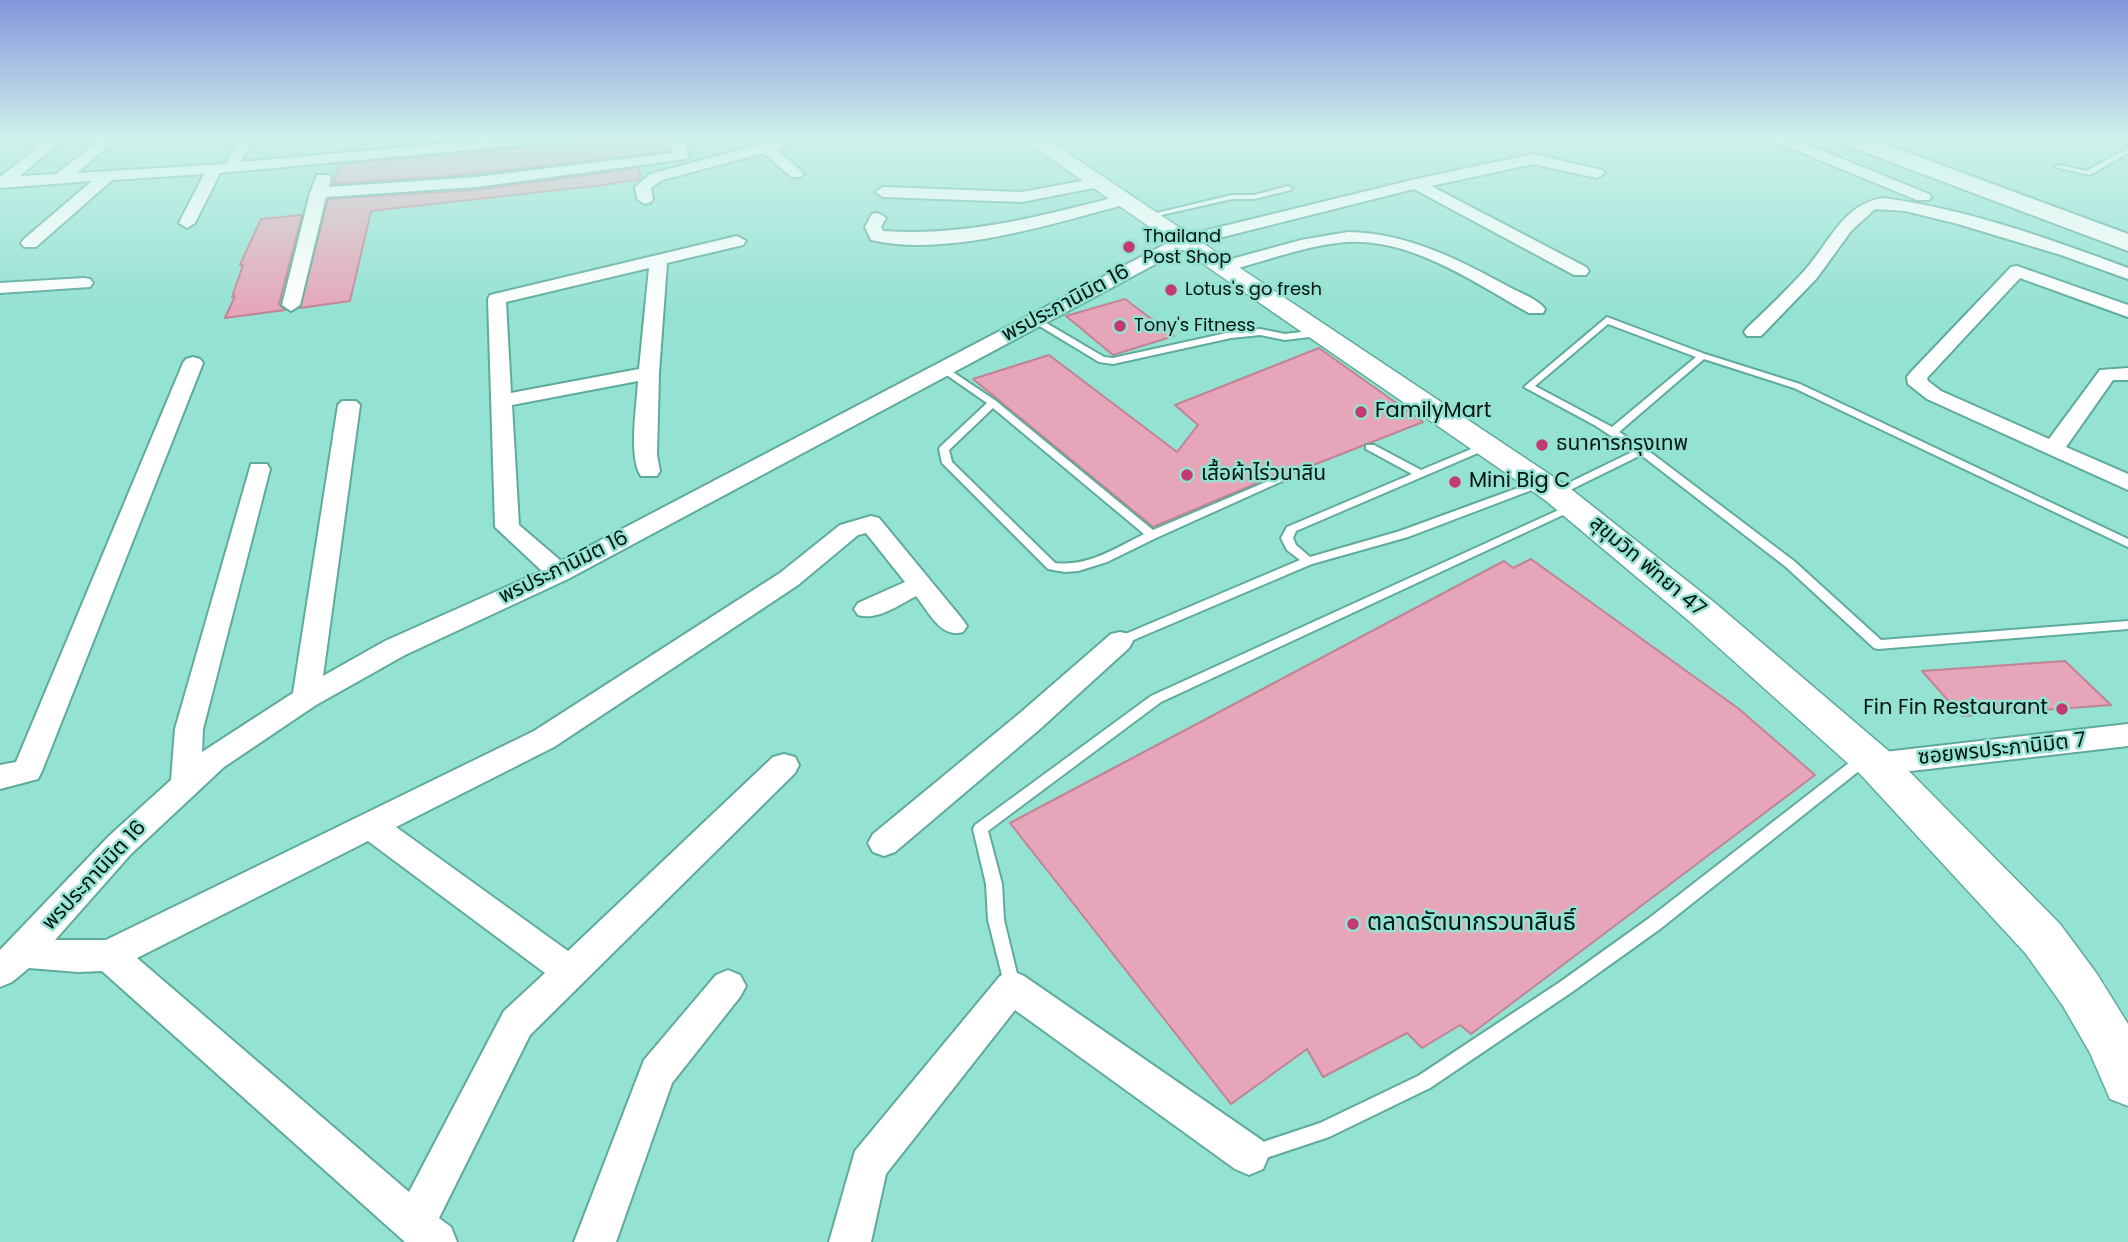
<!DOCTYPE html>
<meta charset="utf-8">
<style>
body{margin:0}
canvas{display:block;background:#94e2d2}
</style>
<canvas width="2128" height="1242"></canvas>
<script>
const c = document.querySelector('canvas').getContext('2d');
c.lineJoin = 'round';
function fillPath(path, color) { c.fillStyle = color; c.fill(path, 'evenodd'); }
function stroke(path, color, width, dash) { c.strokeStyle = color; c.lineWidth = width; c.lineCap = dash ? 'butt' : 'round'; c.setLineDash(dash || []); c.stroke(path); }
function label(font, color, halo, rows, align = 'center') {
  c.font = font + ' Poppins,"Noto Sans Thai",sans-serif'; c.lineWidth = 5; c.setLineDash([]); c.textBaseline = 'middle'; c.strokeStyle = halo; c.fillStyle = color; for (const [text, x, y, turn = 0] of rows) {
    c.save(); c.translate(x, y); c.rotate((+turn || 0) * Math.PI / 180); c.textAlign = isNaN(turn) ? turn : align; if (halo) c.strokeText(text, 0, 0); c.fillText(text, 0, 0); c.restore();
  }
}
const building = new Path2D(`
 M 594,138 L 667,138 L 670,151 L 476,174 L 333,184 L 340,164 L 551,145 Z
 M 639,168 L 640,179 L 603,185 L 371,211 L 350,301 L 300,308 L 328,199 L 476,190 Z
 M 302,215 L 279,304 L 285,310 L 225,318 L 235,296 L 232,297 L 243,265 L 240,265 L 261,219 Z
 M 1125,299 L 1174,336 L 1113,355 L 1066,316 Z
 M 1319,348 L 1423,422 L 1288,475 L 1279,474 L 1153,527 L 973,379 L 1049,355 L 1177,452 L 1198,425 L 1175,405 Z
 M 1531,559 L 1739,709 L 1815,775 L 1471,1034 L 1460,1025 L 1422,1048 L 1407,1033 L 1323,1077 L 1307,1049 L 1231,1104 L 1010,823 L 1504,561 L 1513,568 Z
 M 2065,661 L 2111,705 L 1962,716 L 1922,671 Z`);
const lane = new Path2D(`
 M 2128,148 L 2128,153 L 2090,175 L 2055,167 L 2059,165 L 2086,171 Z
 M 1288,186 L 1292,188 L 1291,190 L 1254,199 L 1232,199 L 1148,218 L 1144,216 L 1232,195 L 1254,195 Z
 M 1036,317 L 1104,357 L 1113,358 L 1231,332 L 1260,329 L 1285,334 L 1318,330 L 1323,333 L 1318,336 L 1285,340 L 1260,335 L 1231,338 L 1113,364 L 1099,362 L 1033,322 L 1033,318 Z
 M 1607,317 L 1705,354 L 1800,384 L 2128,539 L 2128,547 L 1794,388 L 1704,359 L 1619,432 L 1646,449 L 1794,561 L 1881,640 L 2128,621 L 2128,629 L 1878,649 L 1874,648 L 1786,567 L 1641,455 L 1560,495 L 1552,495 L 1551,493 L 1552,491 L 1634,451 L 1596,426 L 1524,387 ZM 1608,324 L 1696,357 L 1612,427 L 1535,386 Z
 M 944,366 L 996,401 L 1153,530 L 1280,476 L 1284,475 L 1289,478 L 1156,538 L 1107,562 L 1078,571 L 1065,572 L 1048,569 L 942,463 L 939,449 L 940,447 L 987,403 L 941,371 L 941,367 ZM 993,408 L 1144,534 C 1116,548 1088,567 1055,563 L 952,462 L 949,450 Z
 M 1488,442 L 1492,443 L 1492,447 L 1296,531 L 1293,538 L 1296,545 L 1310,557 L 1400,531 L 1537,481 L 1545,481 L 1546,483 L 1545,485 L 1408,537 L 1312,564 L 1124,644 L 1116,644 L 1114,641 L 1116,638 L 1300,560 L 1287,550 L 1281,538 L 1287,527 L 1412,474 L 1366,449 L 1366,445 L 1374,445 L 1421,470 Z
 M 1574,503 L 1578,504 L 1579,506 L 1578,508 L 1161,702 L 988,831 L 1002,884 L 1004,920 L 1020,986 L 1018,991 L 1012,993 L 1006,991 L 988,920 L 986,884 L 973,829 L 975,825 L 1151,696 Z
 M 1864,754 L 1869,755 L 1871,759 L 1869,763 L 1660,929 L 1572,992 L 1430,1088 L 1329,1137 L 1251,1163 L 1245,1160 L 1242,1154 L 1245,1148 L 1320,1123 L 1418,1076 L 1560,982 L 1648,919 L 1859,755 Z`);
const street = new Path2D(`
 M 49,138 L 65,138 L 20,176 L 56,174 L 102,138 L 118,138 L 77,173 L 226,164 L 239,138 L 253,138 L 241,162 L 505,138 L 558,138 L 551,142 L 220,173 L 195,223 L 187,228 L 179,223 L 204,174 L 112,180 L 36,247 L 24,247 L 21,243 L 24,239 L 92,181 L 0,188 L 0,177 Z
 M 669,138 L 683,138 L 689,156 L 686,159 L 476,187 L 326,197 L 300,305 L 291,311 L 282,305 L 310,193 L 317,175 L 329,175 L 331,178 L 329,187 L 476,177 L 673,153 Z
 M 785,138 L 808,138 L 806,141 L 777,149 L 801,171 L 804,174 L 801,177 L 791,177 L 764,153 L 662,180 L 651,188 L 653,199 L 651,202 L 645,204 L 637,199 L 635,187 L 650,174 Z
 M 1771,138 L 1791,138 L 1929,194 L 1931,197 L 1929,200 L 1917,200 L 1773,141 Z
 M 1533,154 L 1602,170 L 1605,173 L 1597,178 L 1533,164 L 1431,186 L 1586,267 L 1589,271 L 1586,275 L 1574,275 L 1414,189 L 1191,245 L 568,579 L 405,655 L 316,705 L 224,767 L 131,854 L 55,940 L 106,940 L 534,731 L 780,573 L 840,525 L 871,516 L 879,518 L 963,620 L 967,626 L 963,632 C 941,639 929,612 916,596 C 899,605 877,621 858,615 L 854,609 L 858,603 L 905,582 L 866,533 L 858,535 L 798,585 L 554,747 L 396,827 L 568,951 L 773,757 L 784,754 L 795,757 L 799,765 L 795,773 L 530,1035 L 439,1218 L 451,1227 L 457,1242 L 405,1242 L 102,971 L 78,972 L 29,968 L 12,982 L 0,987 L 0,950 L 109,836 L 171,780 L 175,729 L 251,464 L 267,464 L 270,469 L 203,729 L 202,752 L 293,693 L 338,405 L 342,401 L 356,401 L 360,405 L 323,676 L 385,641 L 542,571 L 495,527 L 488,299 L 490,295 L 737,236 L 746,241 L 743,245 L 667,263 L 659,373 L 657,455 L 660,471 L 657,476 L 641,476 C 628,457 637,404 638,381 L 512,405 L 519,525 L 561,561 L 1179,237 L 1416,179 ZM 649,268 L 639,369 L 511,393 L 506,302 ZM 368,841 L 545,973 L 504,1011 L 409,1192 L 137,958 Z
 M 1098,178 L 1106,183 L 1104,186 L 1022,202 L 883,197 L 875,192 L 883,187 L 1022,192 Z
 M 1124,195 L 1132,200 L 1130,203 C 1056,223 947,258 871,240 L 865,227 L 872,214 L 878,213 L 886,218 L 881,227 L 883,231 C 967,237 1044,215 1124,195 Z
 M 1883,198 C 1967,209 2050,239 2128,268 L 2128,279 L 2061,255 L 1958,224 L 1905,211 L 1875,209 L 1851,231 L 1817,278 L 1761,336 L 1747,336 L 1744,332 L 1747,328 C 1767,309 1787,290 1805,270 C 1830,242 1843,204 1883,198 Z
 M 1348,232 C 1407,233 1458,259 1509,287 C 1520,293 1538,299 1545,309 L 1543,313 L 1529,313 C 1475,283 1412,238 1347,242 C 1305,245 1264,262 1223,272 L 1214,267 L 1217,263 L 1301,240 Z
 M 2017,266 L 2128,305 L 2128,317 L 2020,278 L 1927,378 L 1928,381 L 1941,391 L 2049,439 L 2100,370 L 2128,368 L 2128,380 L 2113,380 L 2066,447 L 2128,474 L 2128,490 L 1927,399 L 1908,384 L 1907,377 L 1910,373 L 2011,267 Z
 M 84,278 L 90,279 L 93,283 L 90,287 L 0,293 L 0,283 Z
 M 193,357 L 200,359 L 203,363 L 42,771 L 38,779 L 0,789 L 0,765 L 16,762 L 183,363 L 186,359 Z
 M 1120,632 L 1129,634 L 1133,641 L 1129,648 L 1040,729 L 895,852 L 884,856 L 873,852 L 868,843 L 873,834 L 1020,713 L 1111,634 Z
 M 2128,724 L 2128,746 L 1876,775 L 1866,772 L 1861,764 L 1866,756 L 1876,753 Z
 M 728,970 L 740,975 L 746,986 L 740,997 L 672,1083 L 616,1242 L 574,1242 L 644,1060 L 716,975 Z
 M 1012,971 L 1024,976 L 1263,1141 L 1269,1155 L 1263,1169 L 1249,1175 L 1235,1169 L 1015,1010 L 886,1174 L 871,1242 L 829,1242 L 855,1151 L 1000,976 Z`);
const secondary = new Path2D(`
 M 1021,138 L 1045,138 L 1567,486 L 1715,603 L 1891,753 L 2060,924 L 2097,974 L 2128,1024 L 2128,1106 L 2110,1099 L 2090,1053 L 2063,1006 L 2026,954 L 1861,775 L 1689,621 L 1545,500 Z`);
const highway = new Path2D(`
 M 1837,138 L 1868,138 L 2128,234 L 2128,251 L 1840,143 Z`);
const markers = [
 [1129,247,7,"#c33971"],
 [1171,290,7,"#c33971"],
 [1120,326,7,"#c33971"],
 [1361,412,7,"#c33971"],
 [1542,445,7,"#c33971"],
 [1187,475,7,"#c33971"],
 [1455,482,7,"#c33971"],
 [2062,709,7,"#c33971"],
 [1353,924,7,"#c33971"]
];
const farPoinames = [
 ["Thailand",1143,237],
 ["Post Shop",1143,258],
 ["Lotus's go fresh",1185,290],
 ["Tony's Fitness",1134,326]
];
const streetNames = [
 ["พรประภานิมิต 16",1066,304,-28],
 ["สุขุมวิท พัทยา 47",1647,567,40],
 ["พรประภานิมิต 16",564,568,-26],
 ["ซอยพรประภานิมิต 7",2002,750,-6],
 ["พรประภานิมิต 16",95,876,-47]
];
const poiNames = [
 ["FamilyMart",1375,412],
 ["ธนาคารกรุงเทพ",1556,445],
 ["เสื้อผ้าไร่วนาสิน",1201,475],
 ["Mini Big C",1469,482],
 ["Fin Fin Restaurant",2048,709,"right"]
];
const nearPoinames = [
 ["ตลาดรัตนากรวนาสินธิ์",1367,924]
];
fillPath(building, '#e6a5b8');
stroke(building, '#c18396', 2);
stroke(lane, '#5eab9c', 4);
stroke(street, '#5eab9c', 4);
stroke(secondary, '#5eab9c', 3);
stroke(highway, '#5eab9c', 4);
fillPath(lane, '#fff');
fillPath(street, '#fff');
fillPath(secondary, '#fff');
fillPath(highway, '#fff');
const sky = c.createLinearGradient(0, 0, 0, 312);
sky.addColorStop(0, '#8395dc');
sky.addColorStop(0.44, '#cff2eb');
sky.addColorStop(1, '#cff2eb00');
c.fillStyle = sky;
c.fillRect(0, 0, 2128, 312);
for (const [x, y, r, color] of markers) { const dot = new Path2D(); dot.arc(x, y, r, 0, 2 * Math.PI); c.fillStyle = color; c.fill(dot); stroke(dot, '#94e2d2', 2.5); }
label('18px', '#001511', '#94e2d2', farPoinames, 'left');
label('21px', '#001511', '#94e2d2', streetNames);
label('21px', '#001511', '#94e2d2', poiNames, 'left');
label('24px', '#001511', '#94e2d2', nearPoinames, 'left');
</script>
